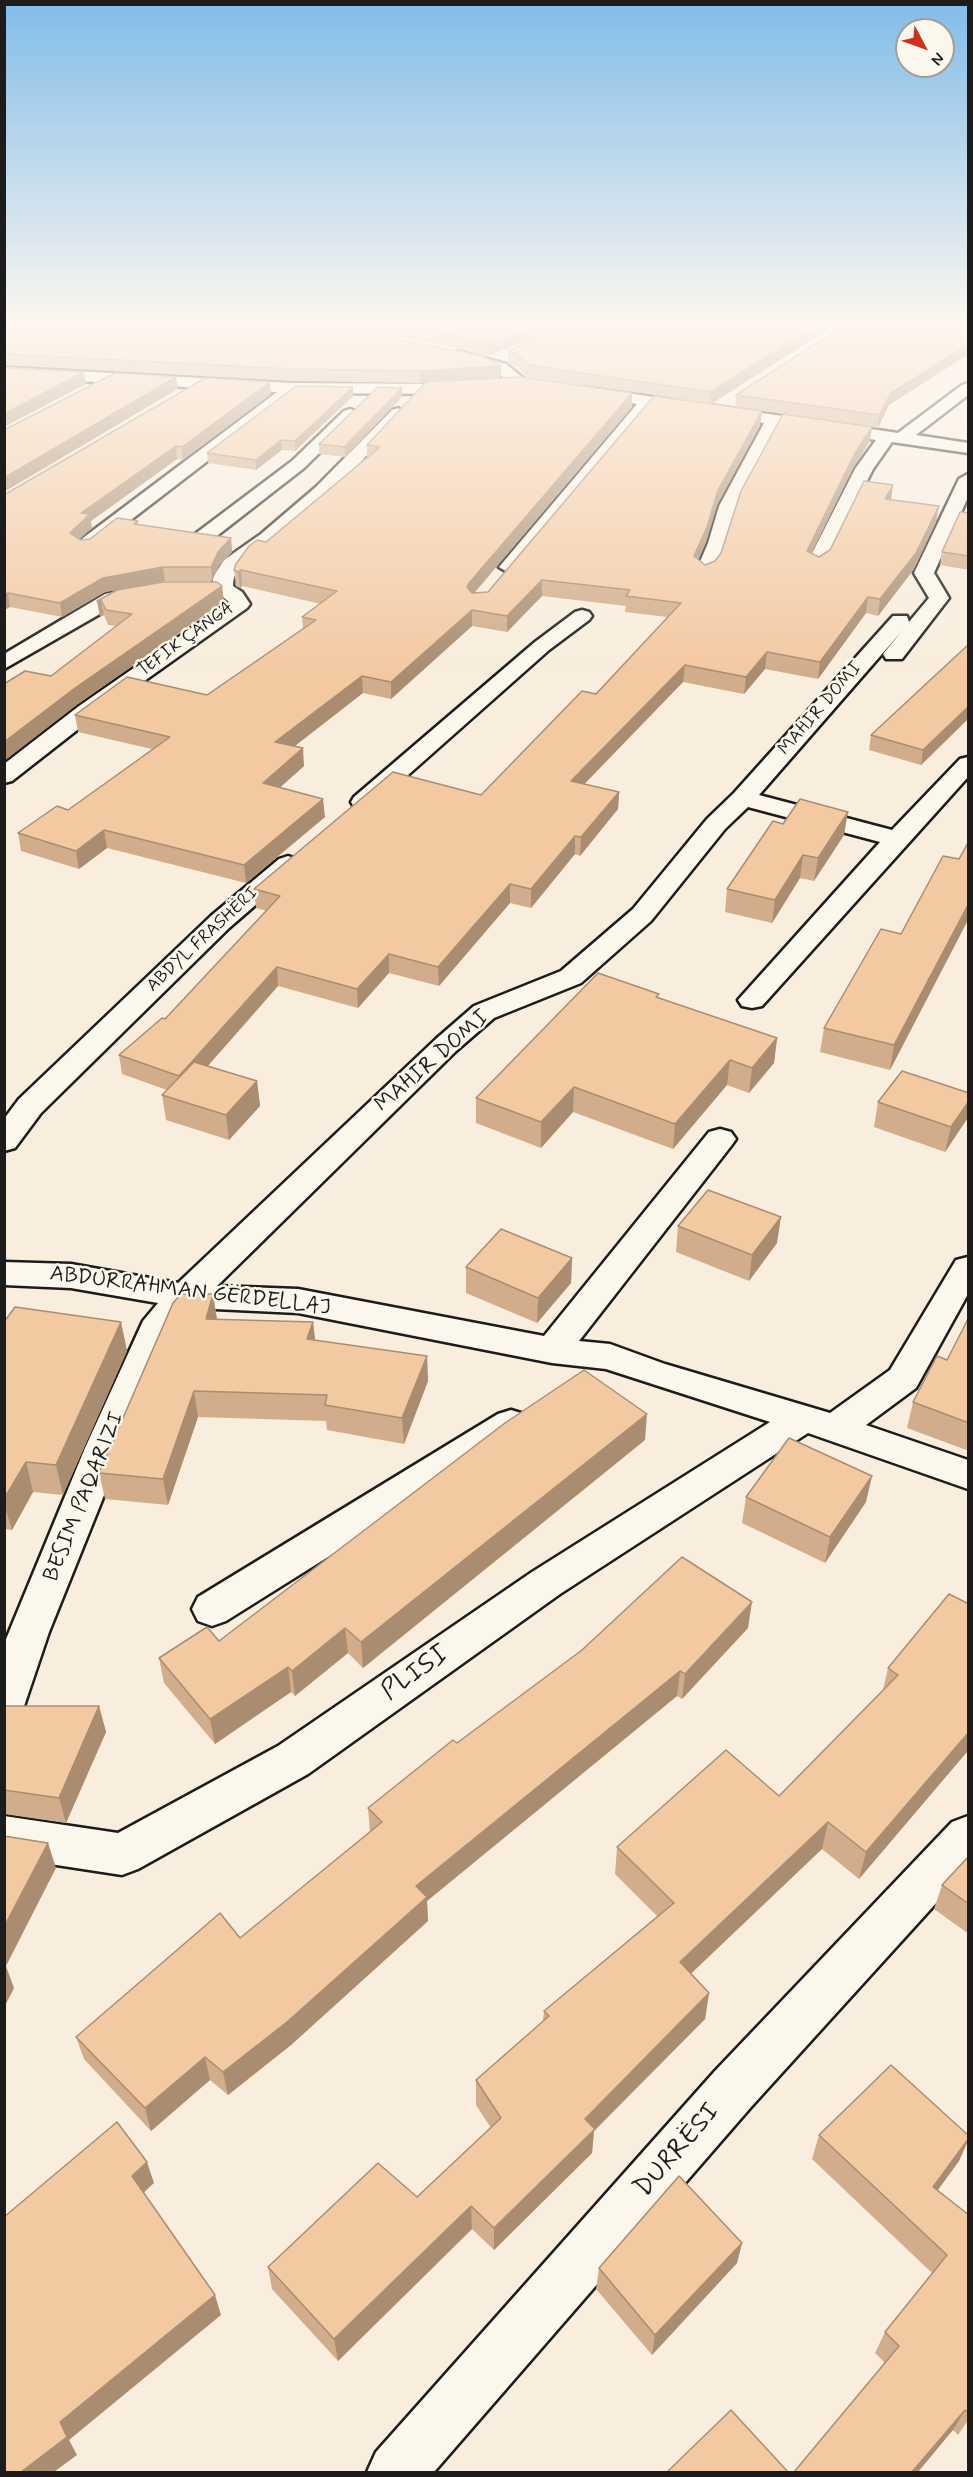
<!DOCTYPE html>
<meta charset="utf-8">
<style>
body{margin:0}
#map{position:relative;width:973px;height:2477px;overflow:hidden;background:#f9eedd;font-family:Mynerve,sans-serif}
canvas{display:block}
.frame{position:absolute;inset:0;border:6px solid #1c1c1c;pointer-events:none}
.north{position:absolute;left:895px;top:18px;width:60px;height:60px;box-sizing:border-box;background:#fbf7ec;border:2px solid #a29f99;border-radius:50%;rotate:131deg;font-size:16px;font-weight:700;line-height:24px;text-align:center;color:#1c1c1c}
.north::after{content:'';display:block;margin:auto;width:21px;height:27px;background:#c8321e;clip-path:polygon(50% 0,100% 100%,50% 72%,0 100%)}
</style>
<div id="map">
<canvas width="973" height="2477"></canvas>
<div class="frame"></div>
<div class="north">N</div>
</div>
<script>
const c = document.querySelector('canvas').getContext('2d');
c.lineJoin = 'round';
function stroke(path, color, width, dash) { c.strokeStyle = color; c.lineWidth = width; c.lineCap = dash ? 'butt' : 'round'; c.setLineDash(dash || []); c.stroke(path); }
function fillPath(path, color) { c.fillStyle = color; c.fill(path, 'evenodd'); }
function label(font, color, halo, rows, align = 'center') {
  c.font = font + ' Mynerve,sans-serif'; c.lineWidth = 5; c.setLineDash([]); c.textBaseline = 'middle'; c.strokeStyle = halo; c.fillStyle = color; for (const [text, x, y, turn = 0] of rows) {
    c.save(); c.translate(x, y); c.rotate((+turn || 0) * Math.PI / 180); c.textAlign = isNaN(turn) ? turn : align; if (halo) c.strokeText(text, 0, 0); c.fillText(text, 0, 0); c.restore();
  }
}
const minor = new Path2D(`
 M 268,324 L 303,324 L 342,332 L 344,335 L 337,339 L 275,328 Z
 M 458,351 L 506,364 L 529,383 L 527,386 L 515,386 L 495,371 L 453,359 L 450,356 Z
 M 4,367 L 292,383 L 465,384 L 473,389 L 465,394 L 296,393 L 93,549 L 79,549 L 76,545 L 79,541 L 277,392 L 4,377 Z
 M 968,383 L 968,395 L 916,435 L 968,443 L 968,453 L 892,442 L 873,469 L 823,569 L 809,569 L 806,565 L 855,469 L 876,440 L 780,425 C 766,451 750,477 738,504 C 730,522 726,574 705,579 L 695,573 L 708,543 L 719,506 L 764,423 L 652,406 L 516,571 L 509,573 L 499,567 L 637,404 L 581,395 L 579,392 L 581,389 L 587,387 L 898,433 L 962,385 Z
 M 398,408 L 406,413 L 404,416 C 359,463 316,513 263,550 C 249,560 233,567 233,586 L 242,592 L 250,604 L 247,608 L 95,716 L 12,781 L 4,783 L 4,764 L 79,706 L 229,602 L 213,589 L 213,577 L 224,560 L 261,534 L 316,487 L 392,410 Z
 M 350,409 L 356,411 L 358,414 L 356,417 L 304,468 L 209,542 L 195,542 L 193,538 L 195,534 L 292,461 L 344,411 Z
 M 968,474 L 968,497 L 934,573 L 949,598 L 902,659 L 886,659 L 883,654 L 902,631 L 759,795 L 892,830 L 960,759 L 968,757 L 968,777 L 762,1006 L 752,1008 L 742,1006 L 738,1000 L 880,842 L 748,807 L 725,829 L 651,921 L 581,983 L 494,1018 L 456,1051 L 217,1286 L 298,1289 L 544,1336 L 709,1132 L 720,1129 L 731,1132 L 736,1139 L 731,1146 L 579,1341 L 610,1344 L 665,1364 L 830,1413 L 890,1370 L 956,1260 L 968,1257 L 968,1294 L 916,1388 L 866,1425 L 968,1460 L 968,1489 L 808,1433 L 560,1594 L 308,1774 L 138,1869 L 122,1875 L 4,1857 L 4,1816 L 118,1833 L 278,1746 L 532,1572 L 770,1422 L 606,1369 L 552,1363 L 298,1313 L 194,1308 L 175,1327 L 123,1448 L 49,1632 L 19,1721 L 4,1726 L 4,1644 L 9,1632 L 85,1448 L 143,1321 L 158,1303 L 71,1288 L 4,1285 L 4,1262 L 71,1264 L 178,1283 L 436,1039 L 474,1006 L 561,971 L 633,909 L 707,819 L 734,793 L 893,616 L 907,616 L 909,622 L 929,598 L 914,573 L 959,479 Z
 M 140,586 L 147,588 L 150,592 L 147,596 L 119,603 L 4,669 L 4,654 L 105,594 Z
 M 582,610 L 589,612 L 592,616 L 589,620 L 549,650 L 372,807 L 363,809 L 354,807 L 351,802 L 354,797 L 535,642 L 575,612 Z
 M 288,856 L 297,859 L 301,864 L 297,869 L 229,928 L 41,1113 L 15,1148 L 4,1151 L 4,1119 L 19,1099 L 211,916 L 279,859 Z
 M 511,1410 L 524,1414 L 529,1424 L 524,1434 L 226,1621 L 212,1626 L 198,1621 L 192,1609 L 198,1597 L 498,1414 Z
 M 968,1816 L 968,1868 L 751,2107 L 434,2472 L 367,2472 L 376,2452 L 715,2071 L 952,1822 Z`);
const wall = new Path2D(`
 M 4,324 L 253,340 L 501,377 L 420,383 L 292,381 L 4,365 Z
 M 189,324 L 276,324 L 276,330 L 253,337 Z
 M 321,324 L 572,324 L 487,356 L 443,345 Z
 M 836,324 L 711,404 L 760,425 L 717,505 L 706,542 L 698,560 L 705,565 L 715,561 L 872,427 L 870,441 L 853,468 L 811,554 L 819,557 L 830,550 L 891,500 L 936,522 L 914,569 L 878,616 L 866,613 L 818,679 L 765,669 L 744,694 L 683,682 L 584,784 L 619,792 L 618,809 L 580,856 L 575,854 L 531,908 L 510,903 L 439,986 L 389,973 L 358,1008 L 278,986 L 208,1066 L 257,1081 L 260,1106 L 229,1140 L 166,1120 L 162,1095 L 167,1090 L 122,1074 L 119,1055 L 165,1019 L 267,911 L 256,908 L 254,889 L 481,795 L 596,694 L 667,617 L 625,612 L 626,606 L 542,596 L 507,632 L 472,626 L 391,699 L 363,693 L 294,746 L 304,766 L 280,787 L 325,817 L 246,883 L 107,848 L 79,869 L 21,851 L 18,833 L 68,810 L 152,749 L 78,732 L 75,715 L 207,695 L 303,628 L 302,617 L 321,604 L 242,586 L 240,588 L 236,586 L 234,570 L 266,542 L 367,457 L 367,445 L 632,407 L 474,593 L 488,592 L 682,399 L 527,377 L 519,368 L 508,363 L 508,351 Z
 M 969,324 L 969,354 L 889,405 L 878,428 L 735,407 L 736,395 Z
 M 271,394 L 183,460 L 177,459 L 91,521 L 92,528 L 79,539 L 81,540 L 90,539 L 138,521 L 138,525 L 231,538 L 232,552 L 219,566 L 212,581 L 165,581 L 105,592 L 62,617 L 10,607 L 4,610 L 4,495 Z
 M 353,396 L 295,451 L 282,450 L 256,470 L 208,463 L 207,453 Z
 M 402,397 L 345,457 L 319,454 L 319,444 Z
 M 969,513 L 969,570 L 940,565 L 942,552 Z
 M 117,590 L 224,601 L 78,704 L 51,676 L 116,626 L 108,625 L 104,615 L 100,616 L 97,601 Z
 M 969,644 L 969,718 L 921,765 L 869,750 L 871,735 Z
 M 844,835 L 814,881 L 800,878 L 772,923 L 725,912 L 727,889 Z
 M 969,841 L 969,918 L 890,1070 L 820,1052 L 824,1028 L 901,934 L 959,859 Z
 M 659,998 L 777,1038 L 774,1063 L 749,1093 L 727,1085 L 673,1149 L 573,1112 L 541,1148 L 476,1123 L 476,1098 Z
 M 969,1093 L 969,1114 L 967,1119 L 945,1152 L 874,1127 L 878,1102 Z
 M 678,1226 L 777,1243 L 749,1281 L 676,1252 Z
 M 572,1258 L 571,1283 L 537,1323 L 466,1293 L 466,1267 Z
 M 213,1294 L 217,1319 L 313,1322 L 315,1340 L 427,1356 L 428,1381 L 404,1444 L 327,1430 L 326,1421 L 198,1417 L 168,1505 L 105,1499 L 99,1473 Z
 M 969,1317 L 969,1451 L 907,1428 L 913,1402 L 947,1360 Z
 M 4,1322 L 121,1322 L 127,1351 L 63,1495 L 33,1492 L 12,1530 L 4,1529 Z
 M 645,1440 L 363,1668 L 348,1653 L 295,1696 L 291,1692 L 215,1744 L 164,1683 L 159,1658 L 219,1641 Z
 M 746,1497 L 866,1502 L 825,1563 L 742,1523 Z
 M 969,1604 L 969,1755 L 966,1753 L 859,1879 L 822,1849 L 691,1973 L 709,1993 L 705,2019 L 594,2131 L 592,2153 L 494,2250 L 472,2229 L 338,2361 L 272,2289 L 268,2267 L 417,2197 L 491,2128 L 476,2105 L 476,2080 L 543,2021 L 544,2011 L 657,1916 L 615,1874 L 617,1847 L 779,1796 L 883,1690 L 888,1668 Z
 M 748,1628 L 682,1699 L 677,1696 L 427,1901 L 428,1921 L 291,2045 L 228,2095 L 210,2080 L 151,2131 L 84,2059 L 76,2037 L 240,1938 L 370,1832 L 368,1808 L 457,1743 Z
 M 4,1706 L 99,1706 L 106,1732 L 66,1823 L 4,1814 Z
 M 969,1856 L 969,1934 L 934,1909 L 942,1885 Z
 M 819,2135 L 969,2136 L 969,2139 L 959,2161 L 938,2190 L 969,2215 L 969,2419 L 958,2435 L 875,2353 L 885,2332 L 932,2273 L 812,2159 Z
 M 742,2243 L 737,2263 L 652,2355 L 596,2289 L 599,2268 Z`);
const shadedWall = new Path2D(`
 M 255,324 L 276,324 L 276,330 L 253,337 L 252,325 Z
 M 541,324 L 572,324 L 487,356 L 487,344 Z
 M 819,324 L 836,324 L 711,404 L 711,392 Z
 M 969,344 L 969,354 L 889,405 L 878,428 L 879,415 L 891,393 Z
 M 501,366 L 501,377 L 420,383 L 420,371 Z
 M 84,372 L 86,384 L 4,427 L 4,414 Z
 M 176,377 L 178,389 L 4,492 L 4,478 Z
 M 270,382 L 271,394 L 183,460 L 182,447 Z
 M 353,387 L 353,396 L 295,451 L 295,441 Z
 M 402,388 L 402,397 L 345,457 L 344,447 Z
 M 632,393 L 632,407 L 470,598 L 467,587 L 470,582 Z
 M 762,411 L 760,425 L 717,505 L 706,542 L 693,572 L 694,556 L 718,490 Z
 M 872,427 L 870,441 L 853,468 L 805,567 L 807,551 L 855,453 Z
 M 281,440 L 282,450 L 256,470 L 256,460 Z
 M 176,446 L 177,459 L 91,521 L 92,528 L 72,546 L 70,533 L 81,513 Z
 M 893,485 L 891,500 L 885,499 Z
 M 939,506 L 936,522 L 914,569 L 878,616 L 880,599 Z
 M 231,538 L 232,552 L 219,566 L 212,581 L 211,567 L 218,552 Z
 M 163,567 L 165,581 L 105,592 L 62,617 L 60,603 L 103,578 Z
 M 241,570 L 242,586 L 240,588 L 238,572 Z
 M 542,580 L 542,596 L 507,632 L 507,616 Z
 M 222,586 L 224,601 L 78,704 L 4,761 L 4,742 L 75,688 Z
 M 8,593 L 10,607 L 4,610 L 4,595 Z
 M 868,597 L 866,613 L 818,679 L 820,662 Z
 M 101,600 L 104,615 L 100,616 L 97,601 Z
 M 472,610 L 472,626 L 391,699 L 391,682 Z
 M 767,652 L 765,669 L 744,694 L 746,677 Z
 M 685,665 L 683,682 L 570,799 L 571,781 Z
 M 362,676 L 363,693 L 277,760 L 275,742 Z
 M 969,706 L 969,718 L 921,765 L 923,750 Z
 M 303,748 L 304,766 L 265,801 L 263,783 Z
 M 619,792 L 618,809 L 580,856 L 581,837 Z
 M 323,799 L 325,817 L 246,883 L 244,865 Z
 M 848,812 L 844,835 L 814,881 L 818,858 Z
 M 104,830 L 107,848 L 79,869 L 76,851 Z
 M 575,836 L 575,854 L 531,908 L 531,889 Z
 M 803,855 L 800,878 L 772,923 L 775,900 Z
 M 510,884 L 510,903 L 439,986 L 438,967 Z
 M 969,903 L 969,918 L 890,1070 L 894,1045 Z
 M 389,954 L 389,973 L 358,1008 L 357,989 Z
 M 277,967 L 278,986 L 182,1095 L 179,1076 Z
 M 777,1038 L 774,1063 L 749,1093 L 752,1068 Z
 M 730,1060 L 727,1085 L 673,1149 L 675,1124 Z
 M 257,1081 L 260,1106 L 229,1140 L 226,1115 Z
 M 574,1087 L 573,1112 L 541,1148 L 541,1122 Z
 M 969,1101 L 969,1114 L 967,1119 L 945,1152 L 951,1127 Z
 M 781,1217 L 777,1243 L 749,1281 L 752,1255 Z
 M 572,1258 L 571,1283 L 537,1323 L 538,1298 Z
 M 213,1294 L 217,1320 L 206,1319 Z
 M 121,1322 L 127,1351 L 63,1495 L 56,1465 Z
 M 313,1322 L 316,1348 L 307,1339 Z
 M 427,1356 L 428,1381 L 404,1444 L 402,1418 Z
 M 194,1391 L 198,1417 L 168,1505 L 163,1479 Z
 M 647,1414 L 645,1440 L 363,1668 L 361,1642 Z
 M 26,1462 L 33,1492 L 12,1530 L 4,1504 L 4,1499 Z
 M 872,1476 L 866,1502 L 825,1563 L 830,1537 Z
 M 752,1602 L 748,1628 L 682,1699 L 685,1674 Z
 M 345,1628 L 348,1653 L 295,1696 L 292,1671 Z
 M 288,1667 L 291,1692 L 215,1744 L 210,1719 Z
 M 680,1671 L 677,1696 L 427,1901 L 428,1921 L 291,2045 L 228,2095 L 223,2072 L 416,1886 Z
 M 99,1706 L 106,1732 L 66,1823 L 59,1798 Z
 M 969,1732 L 969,1744 L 966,1753 L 859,1879 L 866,1852 Z
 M 828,1822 L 822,1849 L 677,1987 L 680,1962 Z
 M 48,1843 L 56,1868 L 6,1966 L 14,1988 L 4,2008 L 4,1927 Z
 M 709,1993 L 705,2019 L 594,2131 L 592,2153 L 494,2250 L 494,2228 L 585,2119 Z
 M 205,2057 L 210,2080 L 151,2131 L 145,2108 Z
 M 969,2138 L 959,2161 L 923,2210 L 933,2187 Z
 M 147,2162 L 154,2183 L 139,2197 L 132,2176 Z
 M 471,2206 L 472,2229 L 338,2361 L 334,2339 Z
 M 742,2243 L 737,2263 L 652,2355 L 655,2335 Z
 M 215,2295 L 221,2315 L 69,2440 L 77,2455 L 54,2472 L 21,2472 L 60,2422 Z
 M 965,2410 L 953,2430 L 918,2472 L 912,2472 Z`);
const building = new Path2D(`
 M 4,324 L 175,324 L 253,340 L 301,324 L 305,324 L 442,348 L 482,356 L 501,366 L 420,371 L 291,369 L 4,354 Z
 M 389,324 L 541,324 L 487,344 L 443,333 Z
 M 578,324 L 819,324 L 711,392 L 527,365 L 519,356 L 508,351 Z
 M 846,324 L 969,324 L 969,344 L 891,393 L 879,415 L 736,395 Z
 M 4,368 L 84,372 L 4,414 Z
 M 115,373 L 176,377 L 4,478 L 4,430 Z
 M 521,377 L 632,393 L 470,582 L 467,587 L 472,593 L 488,592 L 654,396 L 762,411 L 718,490 L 707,527 L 694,556 L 705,565 L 715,561 L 721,553 L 741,491 L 783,414 L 872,427 L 855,453 L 807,551 L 819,557 L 830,550 L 864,481 L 893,485 L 885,499 L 939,506 L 916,553 L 880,599 L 868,597 L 820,662 L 767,652 L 746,677 L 685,665 L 571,781 L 619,792 L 581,837 L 575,836 L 531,889 L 510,884 L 438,967 L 389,954 L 357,989 L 277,967 L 179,1076 L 119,1055 L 162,1018 L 165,1019 L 280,896 L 254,889 L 393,772 L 481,795 L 582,691 L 596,694 L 681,603 L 626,596 L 630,590 L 542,580 L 507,616 L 472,610 L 391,682 L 362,676 L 275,742 L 303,748 L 263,783 L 323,799 L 244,865 L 104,830 L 76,851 L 18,833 L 57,806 L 68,810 L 170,737 L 75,715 L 127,677 L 207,695 L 316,620 L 302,617 L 337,591 L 241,570 L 238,572 L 234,570 L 236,564 L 249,546 L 257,540 L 266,542 L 380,447 L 367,445 L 426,382 Z
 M 205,378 L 270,382 L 182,447 L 176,446 L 81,513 L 90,514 L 70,533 L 81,540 L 90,539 L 117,518 L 138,521 L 134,524 L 231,538 L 218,552 L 211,567 L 163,567 L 103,578 L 60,603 L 8,593 L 4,595 L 4,495 Z
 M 296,386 L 353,387 L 295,441 L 281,440 L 256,460 L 207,453 Z
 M 378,387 L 402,388 L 344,447 L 319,444 Z
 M 960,512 L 969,513 L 969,556 L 942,552 Z
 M 163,582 L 217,582 L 222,586 L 75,688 L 4,742 L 4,684 L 25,671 L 51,676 L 132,614 L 106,610 L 101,600 L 97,601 L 117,590 Z
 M 969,644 L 969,706 L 923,750 L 871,735 Z
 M 800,799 L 848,812 L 818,858 L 803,855 L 775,900 L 727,889 L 773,821 L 783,824 Z
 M 969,841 L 969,903 L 894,1045 L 824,1028 L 881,929 L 901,934 L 943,856 L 959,859 Z
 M 598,973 L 659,994 L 656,997 L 777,1038 L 752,1068 L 730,1060 L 675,1124 L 574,1087 L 541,1122 L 476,1098 Z
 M 194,1062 L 257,1081 L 226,1115 L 162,1095 Z
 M 902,1071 L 969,1093 L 969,1101 L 951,1127 L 878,1102 Z
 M 708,1190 L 781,1217 L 752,1255 L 678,1226 Z
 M 501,1229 L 572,1258 L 538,1298 L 466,1267 Z
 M 181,1294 L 213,1294 L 206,1319 L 313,1322 L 307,1339 L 427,1356 L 402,1418 L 325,1405 L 327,1395 L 194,1391 L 163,1479 L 99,1473 L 173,1303 Z
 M 15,1307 L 121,1322 L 56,1465 L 26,1462 L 4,1499 L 4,1322 Z
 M 969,1317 L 969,1423 L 913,1402 L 937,1356 L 947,1360 Z
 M 584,1370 L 647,1414 L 361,1642 L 345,1628 L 292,1671 L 288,1667 L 210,1719 L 159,1658 L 207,1627 L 219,1641 L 505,1423 Z
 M 789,1438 L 872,1476 L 830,1537 L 746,1497 Z
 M 682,1557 L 752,1602 L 685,1674 L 680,1671 L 416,1886 L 427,1897 L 287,2022 L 223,2072 L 205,2057 L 145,2108 L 76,2037 L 220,1913 L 240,1938 L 382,1822 L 368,1808 L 453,1740 L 457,1743 L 582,1650 Z
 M 949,1594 L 969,1604 L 969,1732 L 866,1852 L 828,1822 L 680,1962 L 709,1993 L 585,2119 L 595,2129 L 494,2228 L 471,2206 L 334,2339 L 268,2267 L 378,2163 L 417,2197 L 501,2118 L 476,2080 L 549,2016 L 544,2011 L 674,1903 L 617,1847 L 726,1750 L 779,1796 L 898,1675 L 888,1668 Z
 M 4,1706 L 99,1706 L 59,1798 L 4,1790 Z
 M 4,1836 L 48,1843 L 4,1927 Z
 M 969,1856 L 969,1904 L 942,1885 Z
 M 891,2065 L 969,2136 L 969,2138 L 933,2187 L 969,2215 L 969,2413 L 965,2410 L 912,2472 L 794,2472 L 899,2346 L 885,2332 L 947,2255 L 819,2135 Z
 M 117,2122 L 147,2162 L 132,2176 L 215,2295 L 60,2422 L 67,2437 L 21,2472 L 4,2472 L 4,2217 Z
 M 679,2176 L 742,2243 L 655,2335 L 599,2268 Z
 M 731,2410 L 788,2472 L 667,2472 Z`);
const farStreetnames = [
 ["TEFIK ÇANGA",186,640,-36],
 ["MAHIR DOMI",821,709,-49],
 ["ABDYL FRASHËRI",203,940,-43]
];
const streetNames = [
 ["MAHIR DOMI",433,1062,-41],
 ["ABDURRAHMAN GËRDELLAJ",190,1292,7],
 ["BESIM PAQARIZI",85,1497,-68]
];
const nearStreetnames = [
 ["PLISI",416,1674,-35],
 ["DURRËSI",678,2151,-49]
];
stroke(minor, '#1c1c1c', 5);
fillPath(minor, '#fbf7ec');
fillPath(wall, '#d1ad8b');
fillPath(shadedWall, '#aa8d71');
fillPath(building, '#f3c9a2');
stroke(building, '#aa8d71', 1.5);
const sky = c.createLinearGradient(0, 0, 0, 671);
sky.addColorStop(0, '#81bce8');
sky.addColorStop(0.48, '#fcf7f0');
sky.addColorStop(1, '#fcf7f000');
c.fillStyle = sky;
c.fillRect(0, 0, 973, 671);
label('18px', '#1c1c1c', '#fbf7ec', farStreetnames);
label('22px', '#1c1c1c', '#fbf7ec', streetNames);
label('27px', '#1c1c1c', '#fbf7ec', nearStreetnames);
</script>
